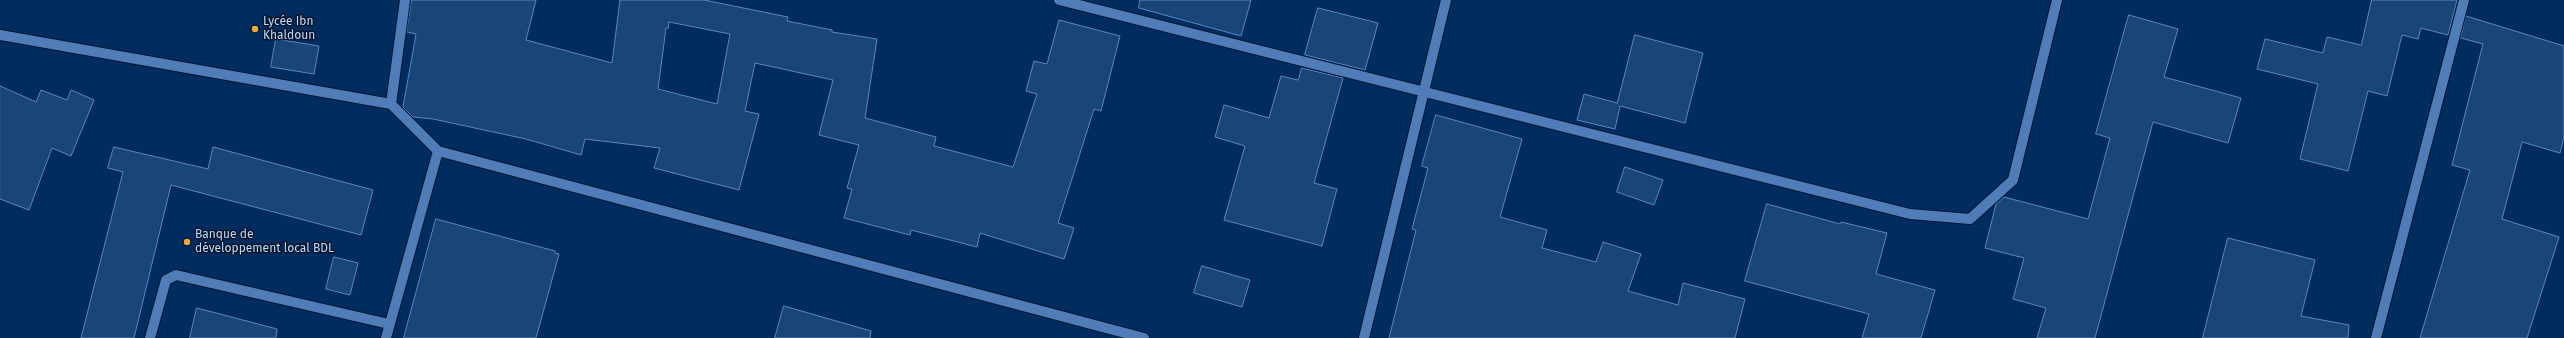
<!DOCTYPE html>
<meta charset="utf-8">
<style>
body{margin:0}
canvas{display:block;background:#002c5f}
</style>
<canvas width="2564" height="338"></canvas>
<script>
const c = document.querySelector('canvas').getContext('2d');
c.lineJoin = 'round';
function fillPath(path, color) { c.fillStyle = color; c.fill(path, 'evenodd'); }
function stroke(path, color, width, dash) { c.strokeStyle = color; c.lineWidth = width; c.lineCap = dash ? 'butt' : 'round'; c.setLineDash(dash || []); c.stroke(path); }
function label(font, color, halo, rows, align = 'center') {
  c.font = font + ' "Fira Sans",sans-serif'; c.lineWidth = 3; c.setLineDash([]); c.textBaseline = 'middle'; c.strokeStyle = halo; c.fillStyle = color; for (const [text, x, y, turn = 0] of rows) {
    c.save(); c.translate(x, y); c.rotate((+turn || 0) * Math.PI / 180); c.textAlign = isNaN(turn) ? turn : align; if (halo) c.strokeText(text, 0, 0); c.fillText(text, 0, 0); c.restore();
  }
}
const building = new Path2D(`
 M 412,0 L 536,0 L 526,40 L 612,63 L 620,0 L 704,0 L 788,17 L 787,21 L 832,30 L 832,32 L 877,39 L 865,118 L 936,137 L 934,146 L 1013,167 L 1037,94 L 1026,91 L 1034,61 L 1047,64 L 1059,20 L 1120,36 L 1101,111 L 1094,109 L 1058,223 L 1074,228 L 1064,259 L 980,233 L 977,247 L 911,230 L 910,235 L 844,218 L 852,189 L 847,188 L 859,145 L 819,135 L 833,80 L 755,63 L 745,111 L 759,114 L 739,190 L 654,168 L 660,148 L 585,139 L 581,155 L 526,139 L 433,119 L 413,117 L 403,107 L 416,34 L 407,32 ZM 669,22 L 730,34 L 717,104 L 658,89 L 666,28 L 668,28 Z
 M 1140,0 L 1251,0 L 1241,36 L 1139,8 Z
 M 2372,0 L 2457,0 L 2448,35 L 2421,28 L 2418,39 L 2402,35 L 2387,96 L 2368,91 L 2348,171 L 2300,159 L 2318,84 L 2257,69 L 2265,39 L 2323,53 L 2327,37 L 2361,45 Z
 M 1318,8 L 1378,23 L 1365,70 L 1305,55 Z
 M 2129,15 L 2178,29 L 2164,77 L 2241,98 L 2228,143 L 2153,122 L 2095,338 L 2037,338 L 2046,308 L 2013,299 L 2024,258 L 1985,248 L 1996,204 L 2004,197 L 2088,219 L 2110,138 L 2096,134 Z
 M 2466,16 L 2564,46 L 2564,137 L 2560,153 L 2522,142 L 2502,219 L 2559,237 L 2527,338 L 2420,338 L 2470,170 L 2452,165 L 2483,44 L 2461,38 Z
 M 1635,35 L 1703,53 L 1685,123 L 1620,106 L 1615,129 L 1577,120 L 1584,94 L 1617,103 Z
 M 276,39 L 319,46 L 314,74 L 271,67 Z
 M 1302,68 L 1343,78 L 1314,183 L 1337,189 L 1322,246 L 1224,220 L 1245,146 L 1215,137 L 1224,105 L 1269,118 L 1281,76 L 1298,80 Z
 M 0,86 L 36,102 L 41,90 L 67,100 L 71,90 L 94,100 L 71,156 L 52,148 L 29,210 L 0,199 Z
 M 1436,115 L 1522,139 L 1500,217 L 1547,230 L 1542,248 L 1596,262 L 1603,242 L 1641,254 L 1628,291 L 1678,305 L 1683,283 L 1745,299 L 1735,338 L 1389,338 L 1416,230 L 1412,229 L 1428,168 L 1422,166 Z
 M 114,147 L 208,169 L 213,147 L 373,190 L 361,235 L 171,185 L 134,338 L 81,338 L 123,172 L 108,168 Z
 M 1625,167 L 1663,180 L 1654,205 L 1617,192 Z
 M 1767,204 L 1840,224 L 1841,222 L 1887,233 L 1876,274 L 1935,290 L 1921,338 L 1862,338 L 1869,314 L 1745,281 Z
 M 436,219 L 555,251 L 555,253 L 559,254 L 536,338 L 404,338 Z
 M 2228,238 L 2315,260 L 2301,316 L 2349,325 L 2348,338 L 2203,338 Z
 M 334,257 L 358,263 L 350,295 L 326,289 Z
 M 1202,266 L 1250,280 L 1242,307 L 1194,293 Z
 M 784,306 L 871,331 L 870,338 L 775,338 Z
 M 197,308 L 277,329 L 276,338 L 190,338 Z`);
const minor = new Path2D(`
 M 1059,0 L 1910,214 L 1970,219 L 2013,180 L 2057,0
 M 0,35 L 391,104 L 438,151
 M 391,104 L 405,0
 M 150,338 L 166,280 L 176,275 L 389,324
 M 386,338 L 438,151 L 1144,338
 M 1364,338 L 1446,0
 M 2376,338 L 2464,0`);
const markers = [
 [255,29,4,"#eca93b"],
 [187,242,4,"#eca93b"]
];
const poiNames = [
 ["Lycée Ibn",263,22],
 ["Khaldoun",263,36],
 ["Banque de",195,235],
 ["développement local BDL",195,249]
];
fillPath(building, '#194579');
stroke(building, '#5a87c2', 1);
stroke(minor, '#021531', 12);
stroke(minor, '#507db7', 10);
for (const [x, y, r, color] of markers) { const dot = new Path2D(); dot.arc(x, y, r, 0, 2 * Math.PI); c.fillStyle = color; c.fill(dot); stroke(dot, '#05162c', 1.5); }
label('12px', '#c1d9f9', '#05162c', poiNames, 'left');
</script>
